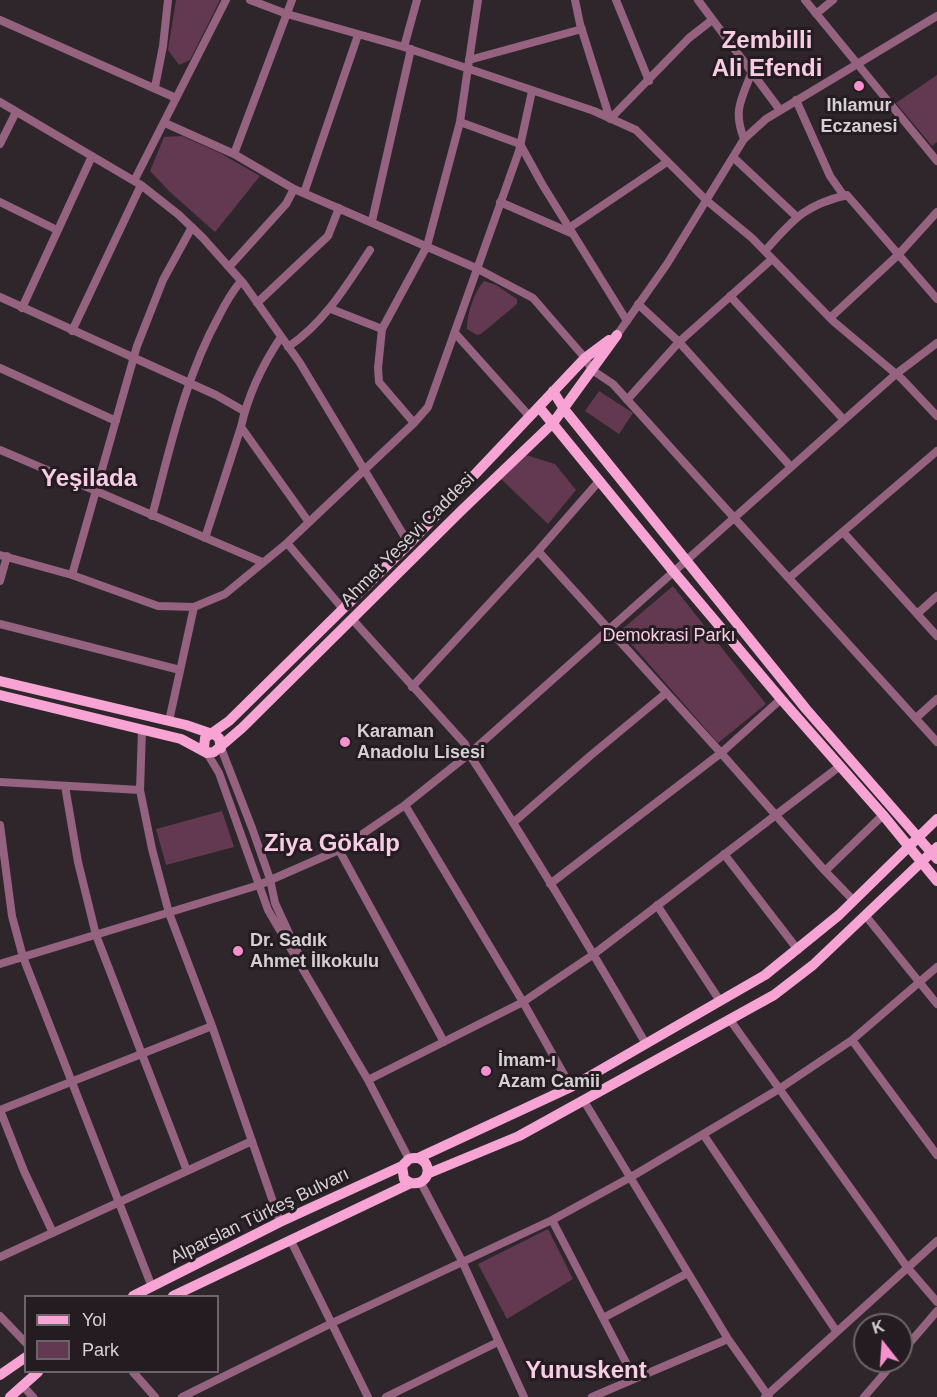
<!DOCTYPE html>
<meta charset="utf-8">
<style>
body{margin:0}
#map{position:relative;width:937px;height:1397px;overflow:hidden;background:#2e262a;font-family:Arial,sans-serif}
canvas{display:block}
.legend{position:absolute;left:24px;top:1295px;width:195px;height:78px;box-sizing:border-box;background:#241c21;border:2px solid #6b6468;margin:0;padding:8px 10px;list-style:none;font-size:18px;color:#d5d0d3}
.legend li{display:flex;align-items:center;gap:12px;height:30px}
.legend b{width:30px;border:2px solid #6b6468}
.north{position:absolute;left:853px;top:1313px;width:60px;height:60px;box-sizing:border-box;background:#241c21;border:2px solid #6b6468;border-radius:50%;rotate:343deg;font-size:16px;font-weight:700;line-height:24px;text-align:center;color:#d5d0d3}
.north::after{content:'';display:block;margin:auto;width:21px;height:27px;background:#f790ce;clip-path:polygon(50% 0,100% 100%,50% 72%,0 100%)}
</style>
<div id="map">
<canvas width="937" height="1397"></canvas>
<ul class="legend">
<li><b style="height:8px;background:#f7a4d5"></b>Yol</li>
<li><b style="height:16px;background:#633952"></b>Park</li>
</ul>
<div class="north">K</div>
</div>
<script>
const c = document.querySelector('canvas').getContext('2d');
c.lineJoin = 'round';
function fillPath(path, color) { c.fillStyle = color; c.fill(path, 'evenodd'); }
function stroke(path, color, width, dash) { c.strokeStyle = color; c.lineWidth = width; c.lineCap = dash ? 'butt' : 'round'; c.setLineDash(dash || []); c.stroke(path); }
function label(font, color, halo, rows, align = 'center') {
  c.font = font + ' Arial,sans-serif'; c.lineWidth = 6; c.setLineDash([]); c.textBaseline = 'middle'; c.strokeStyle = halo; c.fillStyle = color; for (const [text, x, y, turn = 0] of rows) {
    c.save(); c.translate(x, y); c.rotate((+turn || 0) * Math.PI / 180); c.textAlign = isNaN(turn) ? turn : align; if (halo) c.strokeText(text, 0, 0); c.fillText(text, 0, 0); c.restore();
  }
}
const green = new Path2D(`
 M 176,0 L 220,0 L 190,60 L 179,65 L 168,50 Z
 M 937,75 L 937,142 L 932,146 L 896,103 Z
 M 182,136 L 220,153 L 260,176 L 215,232 L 170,192 L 150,171 L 164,137 Z
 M 484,281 L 496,285 L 517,299 L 517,304 L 481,334 L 477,335 L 467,329 C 467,314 474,292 484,281 Z
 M 599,391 L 633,413 L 619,434 L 585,411 Z
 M 526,455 L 555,464 L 576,490 L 548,524 L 500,478 Z
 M 673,586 L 766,704 L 718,743 L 620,631 Z
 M 222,811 L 234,847 L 166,865 L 156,829 Z
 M 548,1229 L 573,1279 L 507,1319 L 478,1264 Z`);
const minor = new Path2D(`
 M 250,0 L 287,14 L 404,47 L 594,111 L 636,130 L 706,200 L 752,238 L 833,321 L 902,379 L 937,416
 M 575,0 L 580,24 L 610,119 L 689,38 L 712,20
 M 616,0 L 649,81
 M 698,0 L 780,110
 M 805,0 L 937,161
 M 816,14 L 833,0
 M 0,20 L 176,98
 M 404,47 L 417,0
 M 469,60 L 582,29
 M 155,87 L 163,46 L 168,0
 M 796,100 L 830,176 L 844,196
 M 0,102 L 141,185 L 179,215 L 203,238 L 244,284 L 300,363 L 409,544
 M 460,122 L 520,144 L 542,184 L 627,321
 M 165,123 L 234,154 L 294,189 L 476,268 L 533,298 L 585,358 L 592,370 L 613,384 L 937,742
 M 744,139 C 733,111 741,100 751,74
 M 0,144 L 16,112
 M 234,154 L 292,0
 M 733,157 L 797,217
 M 134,181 L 226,0
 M 304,193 L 358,35
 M 0,202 L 57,230
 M 500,202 L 571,233
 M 372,221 L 411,49
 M 569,228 L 667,162
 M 765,251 C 793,220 804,205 847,195 L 937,299
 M 229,267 L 286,204 L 294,189
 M 730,296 L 844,420
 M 0,297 L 216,395 L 244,411
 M 257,303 L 328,236 L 339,208
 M 638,304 L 679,342 L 791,467
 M 22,308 L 92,156
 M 331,309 L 382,329 L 378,368 L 379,382 L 414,423
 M 830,318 L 898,255 L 937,212
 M 382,329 L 427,246 L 460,122 L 478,0
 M 72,331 L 141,185
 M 455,333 L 530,417
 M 617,335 L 667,264 L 744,139 L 766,119 L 937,16
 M 288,347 C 325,322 346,286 370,250
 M 0,368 L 116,421
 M 627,400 L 679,342 L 772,259
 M 241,427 L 308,521
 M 0,450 L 262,562
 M 152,516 C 170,449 185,377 219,316 C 225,304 232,292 241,281
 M 843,532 L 937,636
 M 205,538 L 241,427 C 248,395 263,364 281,337
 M 287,543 L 343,609
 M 538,551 L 721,753 L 825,871 L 854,901
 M 0,555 L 72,575 L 158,606 L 194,607 L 225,594 L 287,543 L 414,423 L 428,407 L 519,151 L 532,91
 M 72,575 L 137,346 L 163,280 L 192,227
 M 789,578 L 937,451
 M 0,581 L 7,556
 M 917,614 L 937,596
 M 352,619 L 465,744 L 469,754 C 531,848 589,946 646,1044
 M 0,624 L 180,670
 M 412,687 L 538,551 L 600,480
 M 916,718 L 937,699
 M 169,721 L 194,607
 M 142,730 L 140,790 L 152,849 L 169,913 L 212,1026 L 280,1222
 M 221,748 L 252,828 L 270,879 L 275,903 L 298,953
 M 207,753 L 219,773 L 268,910 L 368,1080 L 409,1159
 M 0,782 L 140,790
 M 65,786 L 78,862 L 96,935 L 187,1171
 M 405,805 L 523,1002 L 571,1087
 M 514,822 L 590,756 L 666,693
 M 0,825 L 12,916 L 23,957 L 152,1287
 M 339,850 L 444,1042
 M 724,854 L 798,950
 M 825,871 L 883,815
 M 550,884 L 721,753 L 781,699
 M 657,905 L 720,1001
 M 865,915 L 937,1004
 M 0,964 L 259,885 L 339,850 L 405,805 L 469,754 L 844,420 L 896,374 L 937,343
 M 730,1020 L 907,1267 L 937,1302
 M 852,1040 L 937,1155
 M 368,1080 L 523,1002 L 594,954 L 840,766
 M 584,1101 L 728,1339 L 769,1397
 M 0,1110 L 212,1026
 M 0,1110 L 24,1171 L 53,1233
 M 703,1134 L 837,1332
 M 421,1183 L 462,1261 L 524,1397
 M 552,1220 L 634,1378
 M 291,1241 L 368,1397
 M 0,1257 L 252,1141
 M 0,1316 L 26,1343
 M 603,1318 L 688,1273
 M 901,1353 L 937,1311
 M 133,1372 L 155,1397
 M 22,1385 L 33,1397
 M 182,1397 L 332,1323 L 552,1220 L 631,1177 L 779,1089 L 852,1040 L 937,967
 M 386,1397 L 498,1342
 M 592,1397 L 728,1339
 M 765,1397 L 937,1241
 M 864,1397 L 895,1361`);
const major = new Path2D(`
 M 553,391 L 564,409 L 806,709 L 937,859
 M 539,407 L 673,571 L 781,699 L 883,815 L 937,881
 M 0,681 L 186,725 L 215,735 L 219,738 L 221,748
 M 0,695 L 181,739 L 207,753 L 214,752 L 242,728 L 463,509 L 553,423 L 617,335
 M 207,753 L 204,748 L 205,738 L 229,721 L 409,544 L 585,358 L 609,340
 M 418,1158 L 571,1087 L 765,975 L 839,915 L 937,819
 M 427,1174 L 519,1136 L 774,995 L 813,965 L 937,847
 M 133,1296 L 280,1222 L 402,1166
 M 173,1296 L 411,1183 C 434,1187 433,1152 409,1159 L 402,1166 L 404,1179 L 411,1183
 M 0,1375 L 26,1357
 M 10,1397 L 38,1372`);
const markers = [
 [859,86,6,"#f790ce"],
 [345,742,6,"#f790ce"],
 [238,951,6,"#f790ce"],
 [486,1071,6,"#f790ce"]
];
const poiNames = [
 ["Ihlamur",859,106,"center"],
 ["Eczanesi",859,127,"center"],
 ["Karaman",357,732],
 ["Anadolu Lisesi",357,753],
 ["Dr. Sadık",250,941],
 ["Ahmet İlkokulu",250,962],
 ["İmam-ı",498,1061],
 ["Azam Camii",498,1082]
];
const streetNames = [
 ["Ahmet Yesevi Caddesi",408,540,-45],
 ["Alparslan Türkeş Bulvarı",260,1216,-26]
];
const parkNames = [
 ["Demokrasi Parkı",669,636]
];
const districtNames = [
 ["Zembilli",767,41],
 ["Ali Efendi",767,69],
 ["Yeşilada",89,479],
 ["Ziya Gökalp",332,844],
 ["Yunuskent",586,1371]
];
fillPath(green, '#633952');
stroke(minor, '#956380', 8);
stroke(major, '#f7a4d5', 10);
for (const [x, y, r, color] of markers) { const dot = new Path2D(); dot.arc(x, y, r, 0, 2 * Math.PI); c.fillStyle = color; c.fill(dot); stroke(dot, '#241c21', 2); }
label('bold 18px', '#d5d0d3', '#241c21', poiNames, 'left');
label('18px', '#d5d0d3', '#241c21', streetNames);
label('18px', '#f7cde4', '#241c21', parkNames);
label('bold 24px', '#f9cce5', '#241c21', districtNames);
</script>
